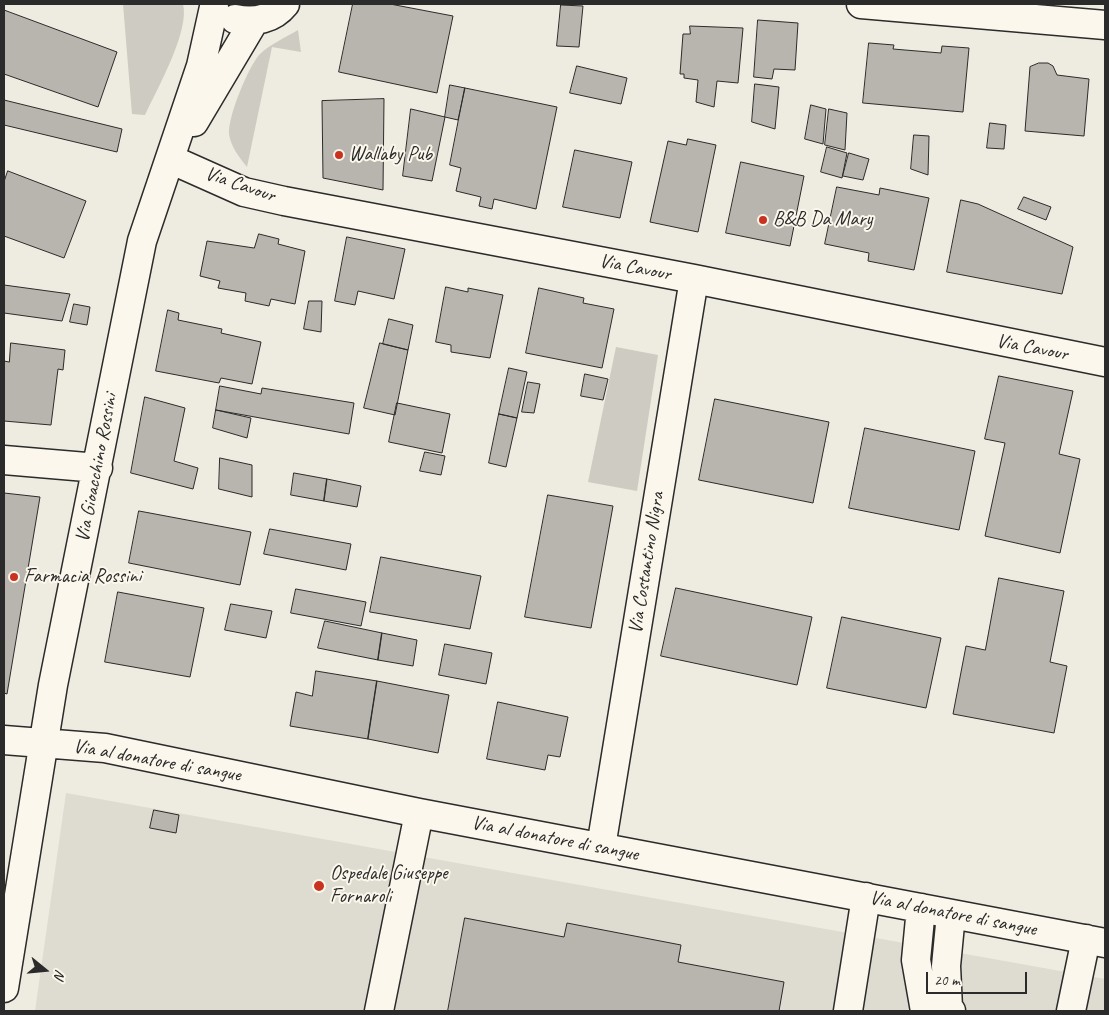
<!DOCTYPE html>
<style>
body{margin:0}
#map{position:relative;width:1109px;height:1015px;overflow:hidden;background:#eeebe0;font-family:Caveat,sans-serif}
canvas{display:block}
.frame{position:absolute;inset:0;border:5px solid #2b2b2b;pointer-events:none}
.north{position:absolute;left:20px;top:945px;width:50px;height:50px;-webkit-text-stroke:4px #fbf7ec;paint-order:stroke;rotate:107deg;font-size:14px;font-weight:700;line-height:20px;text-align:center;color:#2b2b2b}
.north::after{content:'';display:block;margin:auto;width:18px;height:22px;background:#2b2b2b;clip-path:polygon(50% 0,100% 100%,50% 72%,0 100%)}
.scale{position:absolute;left:926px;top:972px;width:101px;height:22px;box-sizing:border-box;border:2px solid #2b2b2b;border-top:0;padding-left:6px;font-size:15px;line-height:18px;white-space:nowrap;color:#2b2b2b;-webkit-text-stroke:4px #fbf7ec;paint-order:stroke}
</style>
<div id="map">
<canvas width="1109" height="1015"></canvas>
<div class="frame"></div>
<div class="north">N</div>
<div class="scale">20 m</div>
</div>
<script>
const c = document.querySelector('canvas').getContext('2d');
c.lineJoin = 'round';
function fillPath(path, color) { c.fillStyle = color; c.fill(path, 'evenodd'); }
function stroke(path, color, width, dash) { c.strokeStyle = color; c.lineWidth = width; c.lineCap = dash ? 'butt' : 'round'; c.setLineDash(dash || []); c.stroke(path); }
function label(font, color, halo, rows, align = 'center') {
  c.font = font + ' Caveat,sans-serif'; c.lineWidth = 4; c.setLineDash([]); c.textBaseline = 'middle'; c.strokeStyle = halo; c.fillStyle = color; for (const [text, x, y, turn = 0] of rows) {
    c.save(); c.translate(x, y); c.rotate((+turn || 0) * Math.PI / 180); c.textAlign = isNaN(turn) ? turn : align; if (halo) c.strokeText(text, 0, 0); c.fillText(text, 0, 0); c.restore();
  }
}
const built = new Path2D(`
 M 66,793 L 1105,979 L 1105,1011 L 35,1011 Z`);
const green = new Path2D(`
 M 123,4 L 183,4 C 190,31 157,89 145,115 L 132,114 Z
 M 298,30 L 301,52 L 272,47 L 247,167 C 239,157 231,147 229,134 C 228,116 248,68 259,55 C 269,45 286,37 298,30 Z
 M 616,347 L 658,355 L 637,491 L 588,482 Z`);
const building = new Path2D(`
 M 353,4 L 390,4 L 453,16 L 437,93 L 339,72 Z
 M 561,5 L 583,6 L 579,47 L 557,46 Z
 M 4,10 L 117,52 L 98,107 L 4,74 Z
 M 758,20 L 798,23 L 795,70 L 774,69 L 772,79 L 754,77 Z
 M 690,26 L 743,28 L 738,83 L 717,81 L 714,107 L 696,102 L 698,80 L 684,78 L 684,74 L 680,74 L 683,34 L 690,34 Z
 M 869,43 L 894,45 L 893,49 L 941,53 L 942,46 L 969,48 L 963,112 L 863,103 Z
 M 1039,63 L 1048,63 L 1053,66 L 1057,75 L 1089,79 L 1084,136 L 1025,131 L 1030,67 Z
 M 577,66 L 627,78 L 621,104 L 570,93 Z
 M 755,84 L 779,87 L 775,129 L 752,122 Z
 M 450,85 L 465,88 L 458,120 L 445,117 Z
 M 465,88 L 557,107 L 536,209 L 494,199 L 492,209 L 479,206 L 481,197 L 456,191 L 461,168 L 450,165 Z
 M 384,99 L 383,190 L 323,178 L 322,101 Z
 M 4,100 L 122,129 L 117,152 L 4,125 Z
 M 811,105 L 826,109 L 823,144 L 805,139 Z
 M 411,109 L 445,117 L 432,181 L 403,176 Z
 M 829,109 L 847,113 L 845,150 L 825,145 Z
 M 990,123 L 1006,125 L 1004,149 L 987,148 Z
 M 914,135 L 929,136 L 928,175 L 911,169 Z
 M 688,139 L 716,145 L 698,232 L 650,222 L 668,141 L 686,145 Z
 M 827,147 L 847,153 L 842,178 L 821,172 Z
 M 575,150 L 632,162 L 620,218 L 563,207 Z
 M 849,153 L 869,159 L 863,180 L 843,176 Z
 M 741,162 L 804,176 L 790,246 L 726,233 Z
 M 8,171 L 86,201 L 64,258 L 4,236 L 4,182 Z
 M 837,187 L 879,195 L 880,188 L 929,198 L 914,270 L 868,261 L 869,253 L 825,244 Z
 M 1024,197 L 1051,207 L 1046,220 L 1018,209 Z
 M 961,200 L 978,204 L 1073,247 L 1062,294 L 947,272 Z
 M 259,234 L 279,239 L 278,244 L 305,251 L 295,304 L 271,299 L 269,306 L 245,301 L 246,293 L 218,288 L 220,281 L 200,276 L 207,241 L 254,248 Z
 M 347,237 L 405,249 L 394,299 L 358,291 L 355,305 L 335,301 Z
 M 4,285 L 70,294 L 62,321 L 4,313 Z
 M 446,287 L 468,292 L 468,288 L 503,295 L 490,358 L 451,352 L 451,345 L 436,342 Z
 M 539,288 L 584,298 L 583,303 L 614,309 L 602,368 L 526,353 Z
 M 309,301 L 322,301 L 321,332 L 304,329 Z
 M 74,304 L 90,307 L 87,325 L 70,322 Z
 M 168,310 L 179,313 L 178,320 L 222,329 L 221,333 L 261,342 L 252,384 L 221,378 L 219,383 L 156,371 Z
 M 389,319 L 413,325 L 408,350 L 383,344 Z
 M 11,343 L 65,350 L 63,370 L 58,369 L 51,425 L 4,421 L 4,361 L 9,362 Z
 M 380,343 L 408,350 L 395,415 L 364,408 Z
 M 509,368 L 527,372 L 517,418 L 499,414 Z
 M 585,374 L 608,379 L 603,400 L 581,396 Z
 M 999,376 L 1073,391 L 1059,454 L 1080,459 L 1060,553 L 985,536 L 1005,443 L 985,439 Z
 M 528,382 L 540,384 L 534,413 L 522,412 Z
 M 220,386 L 261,394 L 262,388 L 354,403 L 349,434 L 216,410 Z
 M 145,397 L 185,408 L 174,461 L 198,468 L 193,489 L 131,473 Z
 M 715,399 L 829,422 L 813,503 L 699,480 Z
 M 397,403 L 450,414 L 442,453 L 389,442 Z
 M 216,410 L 251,418 L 247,438 L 213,428 Z
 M 499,414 L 517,418 L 506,467 L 489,463 Z
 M 865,428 L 975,451 L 959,530 L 849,508 Z
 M 425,452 L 445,456 L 441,475 L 420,471 Z
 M 220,458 L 252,465 L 252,497 L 219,489 Z
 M 294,473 L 327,479 L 324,501 L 291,495 Z
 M 327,479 L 361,486 L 357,507 L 324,501 Z
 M 4,493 L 40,497 L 7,694 L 4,693 Z
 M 548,495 L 613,506 L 591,628 L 525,617 Z
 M 139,511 L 251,532 L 240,585 L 129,563 Z
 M 270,529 L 351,544 L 346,570 L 264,554 Z
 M 381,557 L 481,576 L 470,629 L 370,612 Z
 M 999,578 L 1064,591 L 1050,662 L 1067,666 L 1054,733 L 953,714 L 966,646 L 985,650 Z
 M 676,588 L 812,617 L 797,685 L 661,656 Z
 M 296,589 L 366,602 L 361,626 L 291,613 Z
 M 118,592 L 204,608 L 190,677 L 105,662 Z
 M 231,604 L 272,611 L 266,638 L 225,630 Z
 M 842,617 L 941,638 L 926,708 L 827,688 Z
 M 325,621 L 382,633 L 378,660 L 318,648 Z
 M 382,633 L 417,640 L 413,666 L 378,660 Z
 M 445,644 L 492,653 L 486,684 L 439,675 Z
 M 316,671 L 377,681 L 368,739 L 290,726 L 296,692 L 312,696 Z
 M 377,681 L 449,695 L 438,753 L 368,739 Z
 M 498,702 L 568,717 L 560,757 L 548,755 L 545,770 L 487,759 Z
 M 154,810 L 179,815 L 176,833 L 150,828 Z
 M 465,918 L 564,937 L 567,923 L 681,945 L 678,962 L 784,982 L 779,1011 L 448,1011 Z`);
const minor = new Path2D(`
 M 861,4 L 1105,25
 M 235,19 C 254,23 273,19 285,4
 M 194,122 L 254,21
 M 170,159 L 244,192 L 284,201 L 694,279 L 1105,362
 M 4,460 L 98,468
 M 4,740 L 105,748 L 419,813 L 1105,943
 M 601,847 L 694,279
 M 921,908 L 916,960 L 925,1011
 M 4,988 L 53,685 L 142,241 L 201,66 L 214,7
 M 379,1011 L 419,813
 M 848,1011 L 866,897
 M 951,1011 L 948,1008 L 946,966 L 951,914
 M 1071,1011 L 1086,939`);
const markers = [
 [339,155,5,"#c8321e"],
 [763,220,5,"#c8321e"],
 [14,577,5,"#c8321e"],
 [319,886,6,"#c8321e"]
];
const poiNames = [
 ["Wallaby Pub",349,155],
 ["B&B Da Mary",773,220],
 ["Farmacia Rossini",24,577],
 ["Ospedale Giuseppe",330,874],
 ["Fornaroli",330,897]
];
const streetNames = [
 ["Via Cavour",240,185,19],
 ["Via Cavour",635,268,11],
 ["Via Cavour",1032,348,11],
 ["Via Gioacchino Rossini",97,468,-79],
 ["Via Costantino Nigra",647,563,-81],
 ["Via al donatore di sangue",157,761,10],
 ["Via al donatore di sangue",555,839,11],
 ["Via al donatore di sangue",953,914,11]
];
fillPath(built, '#dedbd1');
fillPath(green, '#cecbc2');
fillPath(building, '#b8b5ae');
stroke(building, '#2b2b2b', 1);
stroke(minor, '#2b2b2b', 31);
stroke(minor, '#fbf7ec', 28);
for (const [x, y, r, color] of markers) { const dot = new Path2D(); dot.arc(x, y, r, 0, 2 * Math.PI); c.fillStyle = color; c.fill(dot); stroke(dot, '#fbf7ec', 2); }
label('20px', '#2b2b2b', '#fbf7ec', poiNames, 'left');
label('20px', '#2b2b2b', '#fbf7ec', streetNames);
</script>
